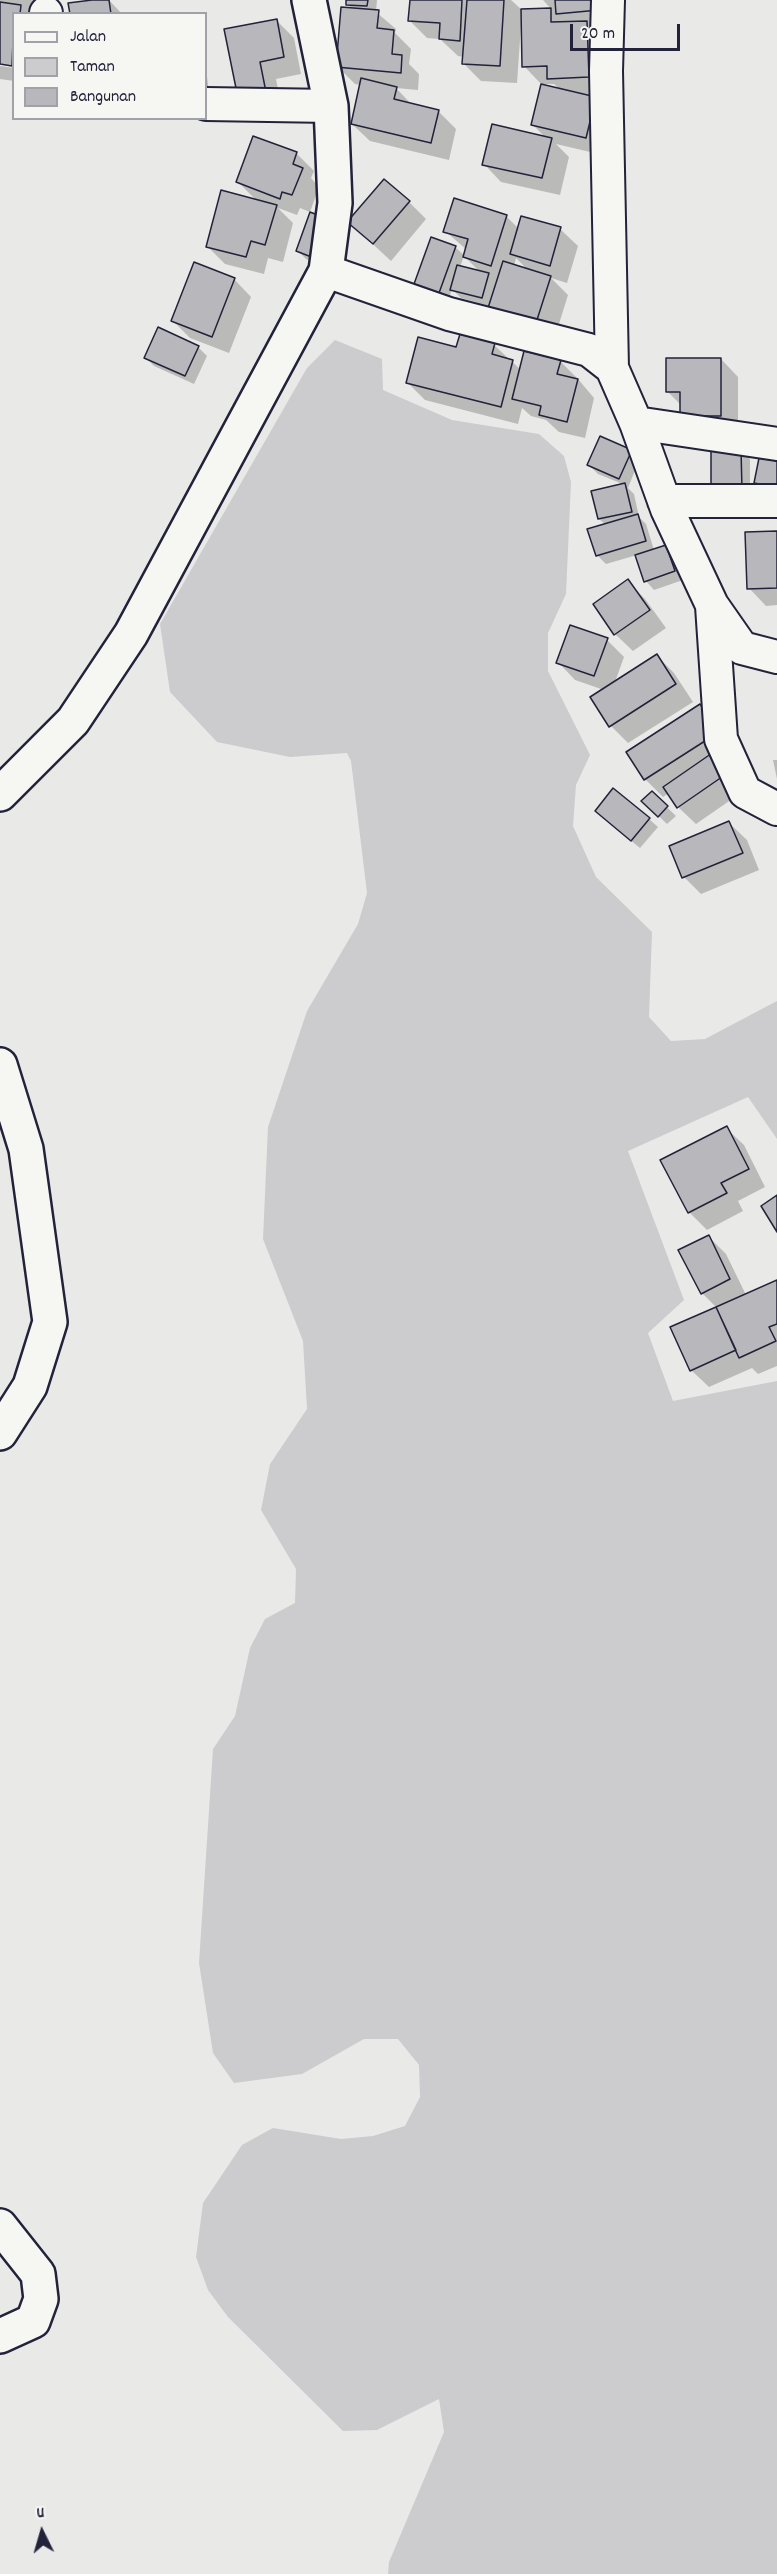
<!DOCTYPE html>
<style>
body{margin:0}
#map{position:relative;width:777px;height:2574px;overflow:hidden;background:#e9e9e7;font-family:Dekko,sans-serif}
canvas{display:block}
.legend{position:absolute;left:12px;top:12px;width:195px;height:108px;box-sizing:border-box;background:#f6f6f2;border:2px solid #a1a1a9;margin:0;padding:8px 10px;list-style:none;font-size:18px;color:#22223b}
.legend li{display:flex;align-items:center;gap:12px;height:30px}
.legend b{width:30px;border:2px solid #a1a1a9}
.north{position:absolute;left:12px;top:2502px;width:60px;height:60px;-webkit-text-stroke:4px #f6f6f2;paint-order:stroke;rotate:355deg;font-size:16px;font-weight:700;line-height:24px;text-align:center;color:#22223b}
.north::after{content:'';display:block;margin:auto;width:21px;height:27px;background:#22223b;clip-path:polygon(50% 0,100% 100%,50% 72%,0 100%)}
.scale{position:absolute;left:570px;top:24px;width:110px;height:27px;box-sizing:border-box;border:3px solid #22223b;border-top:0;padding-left:8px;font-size:18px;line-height:21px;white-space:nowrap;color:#22223b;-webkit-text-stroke:4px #f6f6f2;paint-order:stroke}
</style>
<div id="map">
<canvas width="777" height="2574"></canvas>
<ul class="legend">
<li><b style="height:8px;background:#f6f6f2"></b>Jalan</li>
<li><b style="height:16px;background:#ccccce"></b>Taman</li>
<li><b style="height:16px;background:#b8b8bc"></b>Bangunan</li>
</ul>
<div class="north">U</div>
<div class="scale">20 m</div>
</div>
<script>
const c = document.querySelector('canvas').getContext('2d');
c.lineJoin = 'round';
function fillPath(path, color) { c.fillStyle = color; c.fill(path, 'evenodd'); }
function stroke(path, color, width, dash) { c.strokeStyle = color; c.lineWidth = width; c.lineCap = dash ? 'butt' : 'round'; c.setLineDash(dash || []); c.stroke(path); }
const green = new Path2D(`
 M 335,340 L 382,359 L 383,390 L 452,420 L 539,434 L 564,456 L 571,482 L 566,594 L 548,633 L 548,671 L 590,755 L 576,785 L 573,826 L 596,877 L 652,932 L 649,1017 L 671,1041 L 705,1039 L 777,1001 L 777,1139 L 748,1097 L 628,1151 L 684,1300 L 648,1333 L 673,1401 L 777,1381 L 777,2574 L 388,2574 L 389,2562 L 444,2432 L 439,2399 L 377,2430 L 343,2431 L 228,2317 L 208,2290 L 196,2257 L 203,2203 L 242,2145 L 273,2128 L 341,2139 L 373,2136 L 405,2126 L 420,2097 L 419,2065 L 398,2039 L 364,2039 L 302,2074 L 234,2083 L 213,2053 L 199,1963 L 213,1749 L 235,1716 L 250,1648 L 265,1619 L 295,1603 L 296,1569 L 261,1510 L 270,1464 L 307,1409 L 303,1341 L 263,1239 L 268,1127 L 307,1011 L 358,924 L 367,893 L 351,761 L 347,753 L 290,757 L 217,742 L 170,692 L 160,624 L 307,368 Z`);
const shadow = new Path2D(`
 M 0,0 L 42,0 L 40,14 L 14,14 L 14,65 L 0,63 Z
 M 104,0 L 109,0 L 122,14 L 71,14 Z
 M 348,0 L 377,0 L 376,12 L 396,29 L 395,33 L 411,49 L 409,64 L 419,74 L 418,90 L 396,88 L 413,106 L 439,112 L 456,129 L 449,160 L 370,141 L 352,124 L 361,85 L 355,84 L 338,67 L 353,10 L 347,4 Z
 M 411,0 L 511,0 L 522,10 L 552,10 L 543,0 L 613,0 L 606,94 L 585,95 L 603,155 L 556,144 L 569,157 L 560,195 L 501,182 L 484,164 L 546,138 L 533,125 L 561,90 L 554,84 L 541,84 L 524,66 L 523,26 L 521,26 L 517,83 L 481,81 L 464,64 L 464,57 L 458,56 L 440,39 L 427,38 L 410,21 Z
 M 276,20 L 294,38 L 301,74 L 276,79 L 283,114 L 241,102 Z
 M 0,66 L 14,68 L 14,81 L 0,79 Z
 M 206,69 L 210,99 L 206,100 Z
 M 296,153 L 314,171 L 311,178 L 319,187 L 310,212 L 300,208 L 297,215 L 278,208 L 293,223 L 283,262 L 268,258 L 264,274 L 225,264 L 207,246 L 257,201 L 238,182 Z
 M 409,202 L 426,219 L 391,261 L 349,222 Z
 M 310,214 L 323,266 L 306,259 L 298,251 Z
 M 506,216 L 519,229 L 560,229 L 578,246 L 567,283 L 551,278 L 568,295 L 554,340 L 490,306 L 461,298 L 452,289 L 448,301 L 424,292 L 415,283 L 455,247 L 465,256 L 467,250 L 445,231 ZM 464,256 L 480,272 L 460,267 ZM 516,258 L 528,270 L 514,266 Z
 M 234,279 L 251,297 L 229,353 L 190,338 L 173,321 Z
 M 494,345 L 521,370 L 560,361 L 578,379 L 594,398 L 585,438 L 559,432 L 546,420 L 531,416 L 522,408 L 518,424 L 425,400 L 407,382 L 457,349 Z
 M 198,347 L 207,356 L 194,384 L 154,366 L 146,358 Z
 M 721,359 L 738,377 L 738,433 L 699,433 L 681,405 L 667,391 Z
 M 741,450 L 750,459 L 750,498 L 722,498 Z
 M 631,451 L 639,460 L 628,488 L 634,494 L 639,517 L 646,524 L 654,550 L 666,546 L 675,555 L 683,580 L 654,590 L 646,581 L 637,555 L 606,564 L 597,555 L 606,525 L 599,519 L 625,485 L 598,474 L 589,465 Z
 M 777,533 L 777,605 L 766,606 L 749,588 Z
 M 627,581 L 645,599 L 666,628 L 633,651 L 615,634 Z
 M 607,640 L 624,657 L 615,682 L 657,656 L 674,673 L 693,702 L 628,743 L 611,726 L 592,697 L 604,690 L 575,680 L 558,662 Z
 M 700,706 L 748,788 L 696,824 L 678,807 L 669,793 L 663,797 L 645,779 L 628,752 Z
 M 773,760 L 777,760 L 777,779 Z
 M 652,793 L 676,816 L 667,824 L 643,801 Z
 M 605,819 L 649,819 L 658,827 L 640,848 Z
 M 729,823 L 747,840 L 759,870 L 701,894 L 684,877 Z
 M 726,1128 L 744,1145 L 765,1187 L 738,1201 L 743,1211 L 707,1230 L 689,1212 Z
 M 709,1237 L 726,1254 L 746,1295 L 777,1281 L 777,1366 L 758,1374 L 752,1368 L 709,1387 L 691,1370 L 717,1308 L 702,1293 Z`);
const building = new Path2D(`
 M 92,0 L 109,0 L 111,14 L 70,14 L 68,3 Z
 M 346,0 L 368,0 L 367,6 L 346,5 Z
 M 410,0 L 462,0 L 460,41 L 439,39 L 440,23 L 408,21 Z
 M 467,0 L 504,0 L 500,66 L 462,64 Z
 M 555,0 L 598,0 L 599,10 L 556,14 Z
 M 0,2 L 21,5 L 20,14 L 14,14 L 12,66 L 0,64 Z
 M 341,7 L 379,10 L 377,28 L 394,30 L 392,54 L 402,55 L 401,73 L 336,67 Z
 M 551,8 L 551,22 L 587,21 L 589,77 L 547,79 L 547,66 L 522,67 L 521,9 Z
 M 277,19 L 284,57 L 260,62 L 267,97 L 239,103 L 224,29 Z
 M 361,78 L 397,87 L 394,99 L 439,110 L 431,143 L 351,124 Z
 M 541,84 L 596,97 L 586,138 L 531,125 Z
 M 492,124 L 552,138 L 542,178 L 482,165 Z
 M 253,136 L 297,152 L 293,164 L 303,168 L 292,195 L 282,192 L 280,199 L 236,182 Z
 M 384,179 L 410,201 L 373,244 L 347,222 Z
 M 221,190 L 277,205 L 265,245 L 251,241 L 246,257 L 206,247 Z
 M 454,198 L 507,215 L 491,266 L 463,257 L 468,239 L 443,232 Z
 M 310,212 L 328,219 L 314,258 L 296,251 Z
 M 521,216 L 561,227 L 550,266 L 510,254 Z
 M 431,237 L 456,246 L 439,293 L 414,284 Z
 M 503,261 L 551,276 L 536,323 L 488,308 Z
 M 194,262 L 235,278 L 212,337 L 171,321 Z
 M 457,265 L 489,273 L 482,298 L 450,290 Z
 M 158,327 L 199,346 L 185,376 L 144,358 Z
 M 460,334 L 495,343 L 492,354 L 513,360 L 501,407 L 406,383 L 418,337 L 456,347 Z
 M 524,351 L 561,360 L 557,374 L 578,379 L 567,422 L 539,415 L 541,406 L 512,399 Z
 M 666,358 L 721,358 L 721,416 L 680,416 L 680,392 L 666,392 Z
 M 600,436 L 632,450 L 619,479 L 587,465 Z
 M 711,449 L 741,449 L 742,490 L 711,490 Z
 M 759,458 L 777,461 L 777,487 L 754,483 Z
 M 625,483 L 632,512 L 598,519 L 591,491 Z
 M 638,514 L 646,541 L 596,556 L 587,529 Z
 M 777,531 L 777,588 L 747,589 L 745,532 Z
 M 666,545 L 675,571 L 644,582 L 635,555 Z
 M 628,579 L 650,610 L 614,635 L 593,604 Z
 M 570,625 L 608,638 L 594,676 L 556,663 Z
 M 657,654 L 676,684 L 609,727 L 590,697 Z
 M 700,704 L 719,732 L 644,780 L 626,752 Z
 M 718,749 L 732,770 L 677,808 L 663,787 Z
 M 613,788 L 650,818 L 631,841 L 595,811 Z
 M 652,791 L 668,806 L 658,817 L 641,801 Z
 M 729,821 L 743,853 L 682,878 L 669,846 Z
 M 727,1126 L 749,1169 L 721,1183 L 727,1193 L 688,1213 L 660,1160 Z
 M 777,1195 L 777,1232 L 761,1206 Z
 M 709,1235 L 730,1279 L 701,1294 L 678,1250 Z
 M 777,1280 L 777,1324 L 769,1327 L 776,1341 L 739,1358 L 716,1307 Z
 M 716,1307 L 736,1350 L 690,1371 L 670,1327 Z`);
const minor = new Path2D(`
 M 608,0 L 606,71 L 612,368
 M 46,13 L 46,14
 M 206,104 L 331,106
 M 326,271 L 449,314 L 589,350 L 612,368 L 636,423 L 667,509 L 712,605 L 742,648 L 777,657
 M 636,423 L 777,444
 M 664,501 L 777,501
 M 712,606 L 721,739 L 745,792 L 777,809`);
const tertiary = new Path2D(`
 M 0,794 L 73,721 L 131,634 L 326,271 L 335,203 L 331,106 L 309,0
 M 0,1065 L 26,1149 L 50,1322 L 30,1386 L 0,1433
 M 0,2226 L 38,2274 L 41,2299 L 33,2321 L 0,2336`);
fillPath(green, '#ccccce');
fillPath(shadow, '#0003');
fillPath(building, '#b8b8bc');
stroke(building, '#22223b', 1.5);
stroke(minor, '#22223b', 36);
stroke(tertiary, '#22223b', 38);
stroke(minor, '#f6f6f2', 32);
stroke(tertiary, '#f6f6f2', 33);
</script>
